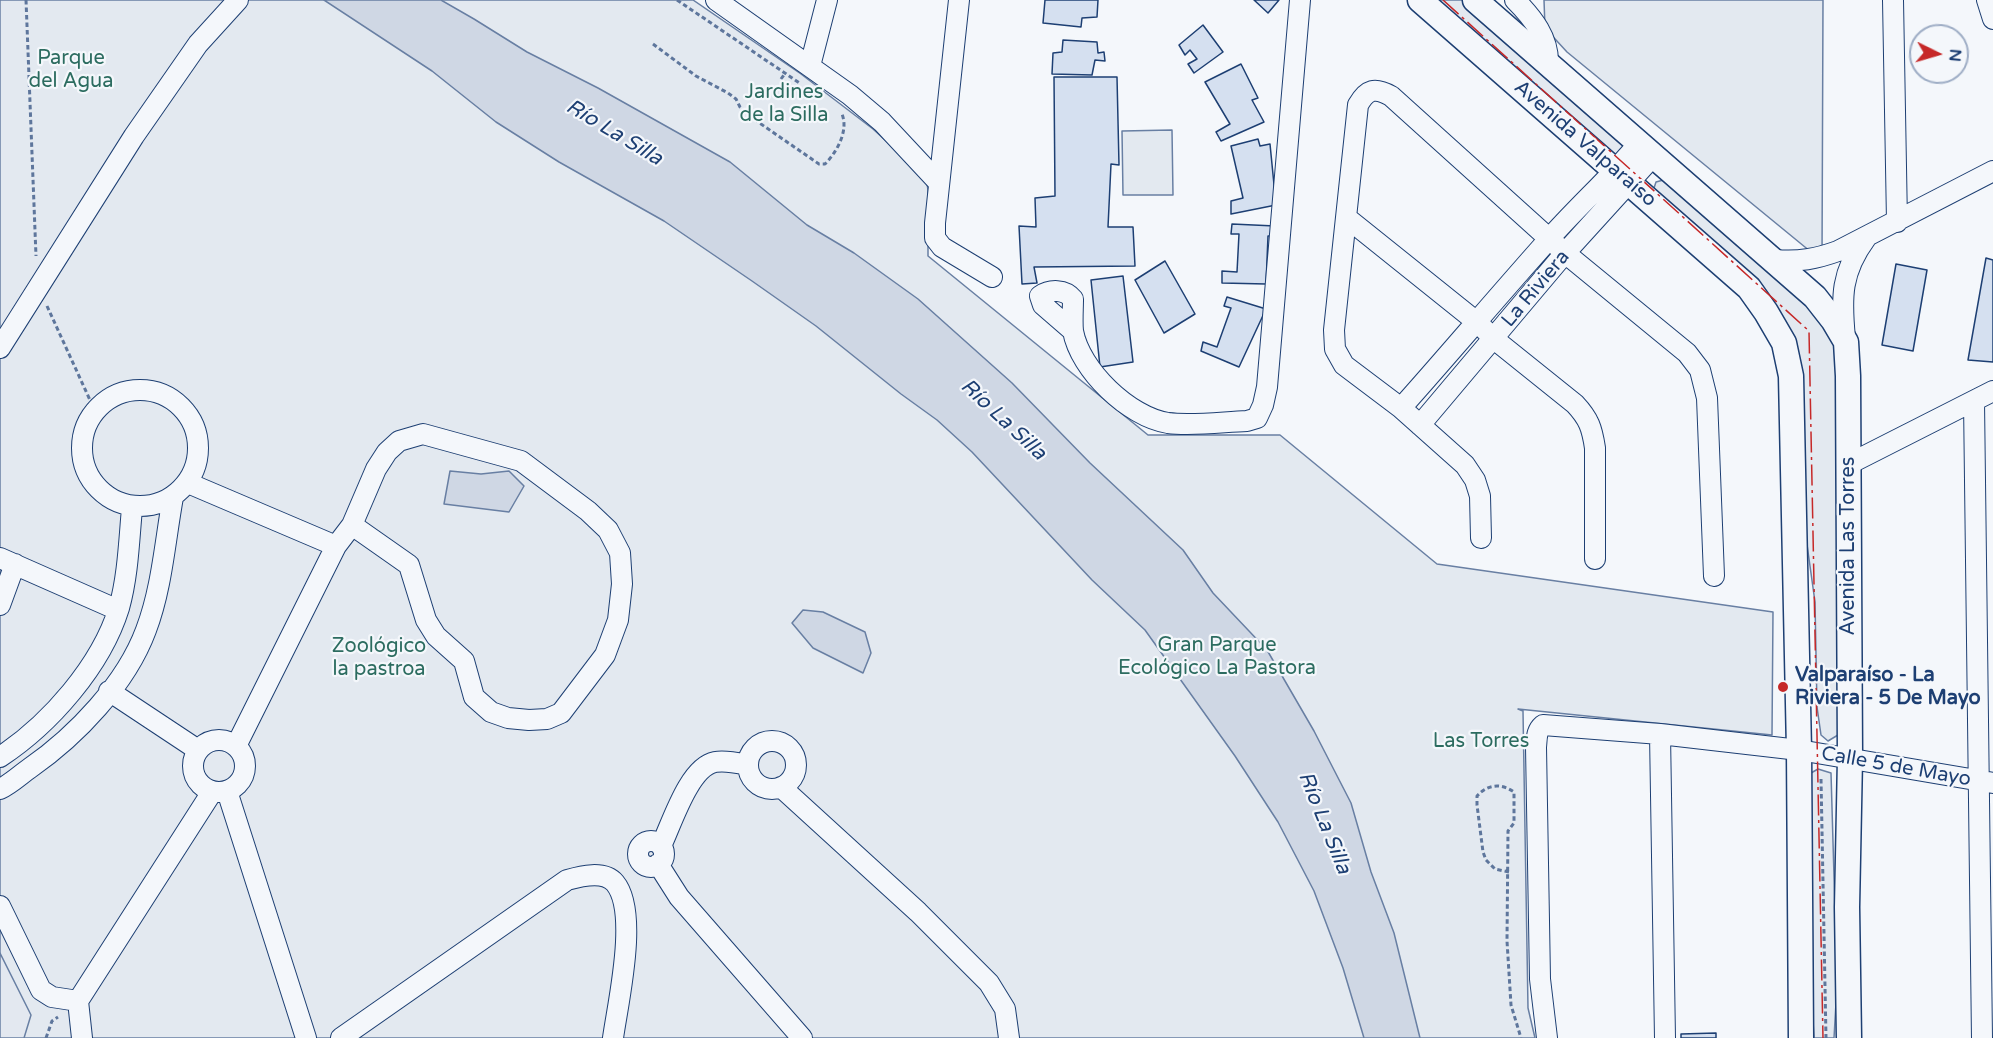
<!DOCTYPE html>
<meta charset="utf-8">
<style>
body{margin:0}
#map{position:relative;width:1993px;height:1038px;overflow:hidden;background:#f4f7fb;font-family:"Varela Round",sans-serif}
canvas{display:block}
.north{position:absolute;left:1909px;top:24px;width:60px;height:60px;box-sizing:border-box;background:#f4f7fb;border:2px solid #9eadc5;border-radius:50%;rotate:95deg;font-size:16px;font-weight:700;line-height:24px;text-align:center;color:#1d3f73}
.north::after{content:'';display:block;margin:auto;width:21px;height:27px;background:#c62828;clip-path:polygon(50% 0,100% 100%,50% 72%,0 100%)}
</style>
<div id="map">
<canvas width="1993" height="1038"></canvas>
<div class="north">N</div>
</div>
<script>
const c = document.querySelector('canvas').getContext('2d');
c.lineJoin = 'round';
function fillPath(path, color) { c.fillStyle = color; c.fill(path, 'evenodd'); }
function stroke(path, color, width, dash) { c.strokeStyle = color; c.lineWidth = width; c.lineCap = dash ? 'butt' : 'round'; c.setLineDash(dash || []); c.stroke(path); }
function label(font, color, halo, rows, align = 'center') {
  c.font = font + ' "Varela Round",sans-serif'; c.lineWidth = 4.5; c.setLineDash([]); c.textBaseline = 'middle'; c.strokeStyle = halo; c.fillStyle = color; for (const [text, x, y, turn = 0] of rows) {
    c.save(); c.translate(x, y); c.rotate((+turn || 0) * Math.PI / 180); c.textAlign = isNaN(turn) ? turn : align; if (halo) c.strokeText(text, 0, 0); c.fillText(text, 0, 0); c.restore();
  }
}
const green = new Path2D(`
 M 0,0 L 693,0 L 801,74 L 873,129 L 920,172 L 927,184 L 928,190 L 928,256 L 1148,435 L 1280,435 L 1437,564 L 1773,612 L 1772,735 L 1518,709 L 1523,711 L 1528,1008 L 1535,1038 L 0,1038 Z
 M 1430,0 L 1467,0 L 1630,145 L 1622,163 Z
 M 1544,0 L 1823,0 L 1822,261 L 1567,52 L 1545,28 Z
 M 1172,130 L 1173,195 L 1123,195 L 1122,131 Z
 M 1667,179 L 1793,288 L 1829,329 L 1838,358 L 1838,735 L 1828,741 L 1821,735 L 1817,707 L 1815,602 L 1804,523 L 1789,342 L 1652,194 L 1656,182 Z
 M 1818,769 L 1831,773 L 1835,911 L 1839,950 L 1834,1038 L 1814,1038 L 1813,1021 L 1811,773 Z`);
const parking = new Path2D(`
 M 0,953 L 31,1015 L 24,1038 L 0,1038 Z`);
const water = new Path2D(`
 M 324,0 L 441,0 L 474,19 L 527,52 L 598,88 L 730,162 L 807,225 L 854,253 L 918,299 L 1012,383 L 1090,463 L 1183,550 L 1213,593 L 1267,650 L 1314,731 L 1351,803 L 1371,872 L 1394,933 L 1420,1038 L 1364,1038 L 1343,968 L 1314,891 L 1278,822 L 1235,756 L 1145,630 L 1092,580 L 972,452 L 937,420 L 901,394 L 816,326 L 752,281 L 664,221 L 559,162 L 496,122 L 432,71 Z
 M 450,471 L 481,474 L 509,471 L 524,486 L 509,512 L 444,504 Z
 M 803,610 L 823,612 L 865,632 L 871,653 L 863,673 L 813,648 L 792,623 Z`);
const building = new Path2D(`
 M 1045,0 L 1098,0 L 1097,17 L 1082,18 L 1081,27 L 1043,23 Z
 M 1254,0 L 1279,0 L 1268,13 Z
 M 1203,25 L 1223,52 L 1194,73 L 1188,64 L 1197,59 L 1190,50 L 1185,55 L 1179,45 Z
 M 1063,40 L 1097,42 L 1098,53 L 1104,52 L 1105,61 L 1095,60 L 1092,75 L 1052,74 L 1053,53 L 1062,52 Z
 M 1241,64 L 1258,98 L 1252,100 L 1264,122 L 1221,141 L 1216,132 L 1230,124 L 1205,82 Z
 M 1054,77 L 1117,77 L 1119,165 L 1111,164 L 1108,227 L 1133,227 L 1135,266 L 1034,267 L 1037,283 L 1022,284 L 1019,226 L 1036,227 L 1035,198 L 1055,196 Z
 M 1258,139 L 1260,146 L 1270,144 L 1276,205 L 1231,214 L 1231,201 L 1243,198 L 1231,146 Z
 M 1232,224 L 1275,226 L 1277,236 L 1268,236 L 1266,284 L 1222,283 L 1222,271 L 1237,272 L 1239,234 L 1231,234 Z
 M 1986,258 L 1993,260 L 1993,362 L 1968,360 Z
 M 1165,261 L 1195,314 L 1164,333 L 1135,280 Z
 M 1896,264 L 1927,270 L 1913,351 L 1882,345 Z
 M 1123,276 L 1133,362 L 1100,367 L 1091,280 Z
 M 1227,297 L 1266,309 L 1239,367 L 1201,351 L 1203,342 L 1217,347 L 1231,308 L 1224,306 Z
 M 1716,1033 L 1716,1038 L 1681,1038 L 1681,1034 Z`);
const path = new Path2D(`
 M 26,0 L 36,256
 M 677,0 L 801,84
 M 653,44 L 696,76 L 728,93 L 736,99 L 740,107 L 758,122 L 819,164 L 825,164 C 837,152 850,129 841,112
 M 781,79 L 786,72
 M 47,306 L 95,411
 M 1821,779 L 1826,1038
 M 1509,872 L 1495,869 L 1486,860 L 1483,852 L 1477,805 L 1477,796 C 1488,784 1501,783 1514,792 L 1514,823 L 1508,831 L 1507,941 L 1511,1005 L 1521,1038
 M 46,1038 L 52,1021 L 58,1017`);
const minor = new Path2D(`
 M 716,0 L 850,95 L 882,122 L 939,183
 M 959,0 L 935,223 L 935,238 L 942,247 L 992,277
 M 1515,0 C 1533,18 1549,38 1548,64
 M 1893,0 L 1897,222
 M 1987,0 L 1993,19
 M 810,66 L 827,0
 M 1347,218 L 1478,323 L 1494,339 L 1575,404 C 1589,419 1592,428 1595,448 L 1595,559
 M 1775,260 C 1799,262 1816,259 1838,251 L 1993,171
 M 1073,331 L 1043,305 L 1040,296 C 1050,289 1065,289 1073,299 C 1073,309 1072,321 1073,331 C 1080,370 1129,417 1168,423 C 1192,426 1222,422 1247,421 L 1257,418 L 1263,405 L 1267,387 L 1300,0
 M 1845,338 C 1841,297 1841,272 1866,238
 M 0,348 L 134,136 L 198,44 L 238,0
 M82 448a58 58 0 1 1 116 0a58 58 0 1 1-116 0Z
 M 1974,401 L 1982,1038
 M 1401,408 C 1451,352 1499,295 1549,239 C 1578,206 1611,177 1639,143
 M 1420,425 L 1565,253 L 1654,155
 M 1849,464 L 1993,391
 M 188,483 L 336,546 L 352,525 L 376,469 L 387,452 L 399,441 L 423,434 L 521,461 L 588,511 L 608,530 L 620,553 L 622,584 L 618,620 L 605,655 L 561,713 L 547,719 L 529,720 L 508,718 L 491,712 L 474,697 L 464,661 L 436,636 L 426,620 L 409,565 L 352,525
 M 1481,538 L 1480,496 L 1475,480 L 1465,465 L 1401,408 L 1344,365 L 1335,349 L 1334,330 L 1358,105 C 1367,89 1375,87 1391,96 L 1565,253 L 1687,353 L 1700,370 L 1707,398 L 1714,576
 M 0,558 L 118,610
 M 0,605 L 15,564
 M 109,691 L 198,750
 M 1660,734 L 1665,1038
 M193 766a26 26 0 1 1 52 0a26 26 0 1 1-52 0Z
 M748 765a24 24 0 1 1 48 0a24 24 0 1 1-48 0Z
 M 236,746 L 336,546
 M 0,757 C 50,724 101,666 119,608 C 128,576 129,541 132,508
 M 781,787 L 918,912 L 989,983 L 1005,1009 L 1009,1038
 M 0,789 C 11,784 20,775 30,768 C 76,736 126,684 146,630 C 162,588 165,541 173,497
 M 227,791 L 306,1038
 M638 854a13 13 0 1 1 26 0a13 13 0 1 1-26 0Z
 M 661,846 C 672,823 689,767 715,762 C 726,760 738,763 748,765
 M 658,864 L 679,897 L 802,1038
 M 0,906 L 41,990 L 52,997 L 78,1001
 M 82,1038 L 78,1001 L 212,792
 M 341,1038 L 567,880 C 581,876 604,870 615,883 C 639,912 618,1002 613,1038
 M 1547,1038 L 1540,979 L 1536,747 C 1537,738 1536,731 1543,725 L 1660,734 L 1799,750 L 1993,783`);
const major = new Path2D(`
 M 1420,0 L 1749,288 L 1766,312 L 1784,343 L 1791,376 L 1799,750 L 1801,1038
 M 1475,0 L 1815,297 L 1833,320 L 1846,342 L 1848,376 L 1850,758 L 1847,907 L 1849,1038`);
const power = new Path2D(`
 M 1443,0 L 1809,331 L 1823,1038`);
const markers = [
 [1783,687,6,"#c62828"]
];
const parkNames = [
 ["Parque",71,59],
 ["del Agua",71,82],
 ["Jardines",784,93],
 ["de la Silla",784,116],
 ["Gran Parque",1217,646],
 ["Ecológico La Pastora",1217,669],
 ["Zoológico",379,647],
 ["la pastroa",379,670],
 ["Las Torres",1481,742]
];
const streetNames = [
 ["Avenida Valparaíso",1585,144,41],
 ["La Riviera",1536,289,-50],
 ["Avenida Las Torres",1849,546,-90],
 ["Calle 5 de Mayo",1896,767,10]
];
const poiNames = [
 ["Valparaíso - La",1795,676],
 ["Riviera - 5 De Mayo",1795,699]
];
const waterNames = [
 ["Río La Silla",614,133,31],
 ["Río La Silla",1003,420,43],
 ["Río La Silla",1324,823,68]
];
fillPath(green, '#e3e9f0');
stroke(green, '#687fa3', 1.5);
fillPath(parking, '#e3e8f0');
stroke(parking, '#687fa3', 1.5);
fillPath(water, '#cfd7e4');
stroke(water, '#687fa3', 1.5);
fillPath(building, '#d5e0f0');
stroke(building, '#1d3f73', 1.5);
stroke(minor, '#1d3f73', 22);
stroke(major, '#1d3f73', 27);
stroke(path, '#5e769c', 3, [4.5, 3]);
stroke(minor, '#f4f7fb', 20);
stroke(major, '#f4f7fb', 24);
stroke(power, '#c62828', 1.5, [21, 4.5, 3, 4.5]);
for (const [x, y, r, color] of markers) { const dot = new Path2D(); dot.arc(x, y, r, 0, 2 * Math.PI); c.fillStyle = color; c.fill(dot); stroke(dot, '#f4f7fb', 2); }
label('20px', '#2c6c60', '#f4f7fb', parkNames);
label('20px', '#1d3f73', '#f4f7fb', streetNames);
label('bold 20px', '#1d3f73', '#f4f7fb', poiNames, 'left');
label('italic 21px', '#1d3f73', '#f4f7fb', waterNames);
</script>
